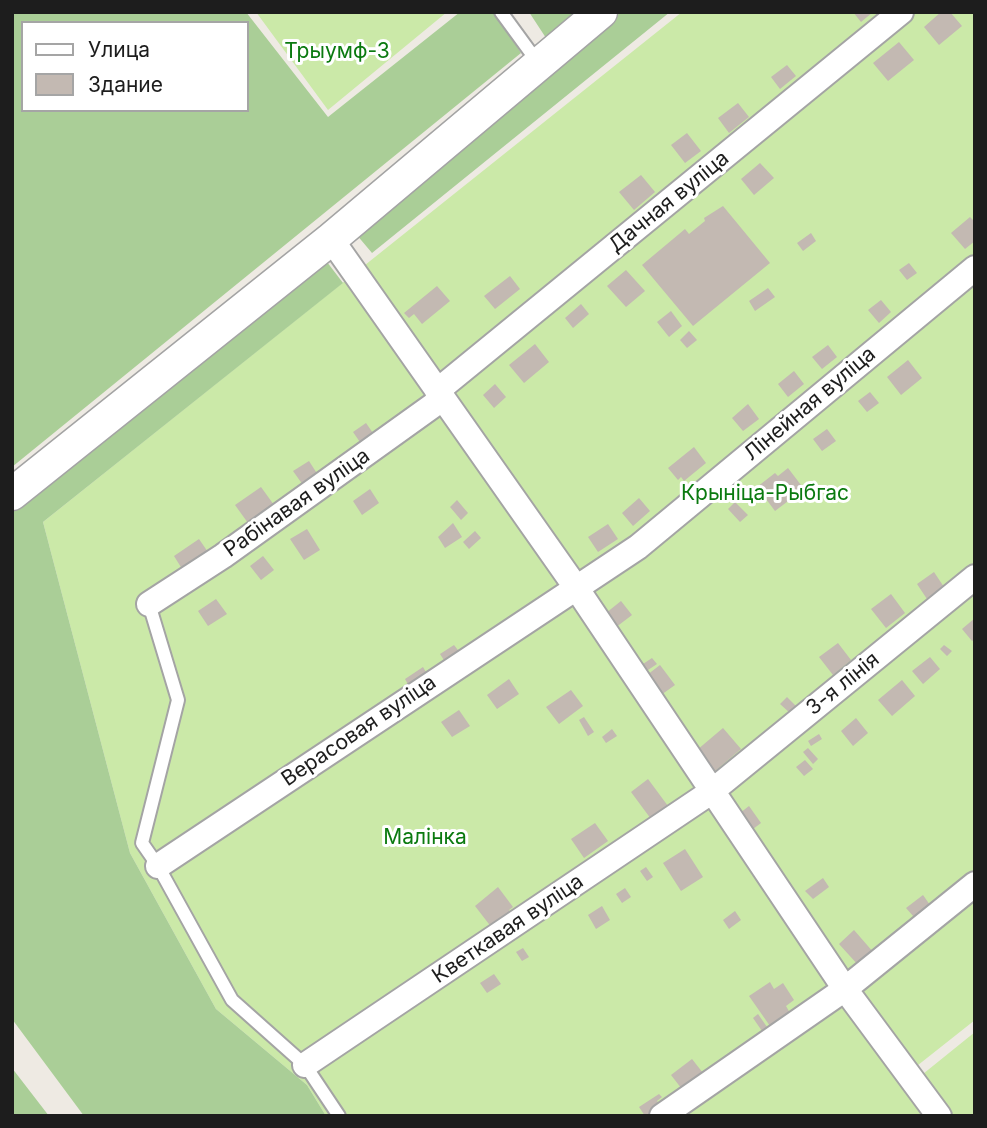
<!DOCTYPE html>
<meta charset="utf-8">
<style>
body{margin:0}
#map{position:relative;width:987px;height:1128px;overflow:hidden;background:#eeeae3;font-family:Inter,sans-serif}
canvas{display:block}
.frame{position:absolute;inset:0;border:14px solid #1d1d1d;pointer-events:none}
.legend{position:absolute;left:21px;top:21px;width:228px;height:91px;box-sizing:border-box;background:#fff;border:2px solid #a5a5a5;margin:0;padding:9px 12px;list-style:none;font-size:21px;color:#1d1d1d}
.legend li{display:flex;align-items:center;gap:14px;height:35px}
.legend b{width:35px;border:2px solid #a5a5a5}
</style>
<div id="map">
<canvas width="987" height="1128"></canvas>
<div class="frame"></div>
<ul class="legend">
<li><b style="height:9px;background:#fff"></b>Улица</li>
<li><b style="height:19px;background:#c3b9b2"></b>Здание</li>
</ul>
</div>
<script>
const c = document.querySelector('canvas').getContext('2d');
c.lineJoin = 'round';
function fillPath(path, color) { c.fillStyle = color; c.fill(path, 'evenodd'); }
function stroke(path, color, width, dash) { c.strokeStyle = color; c.lineWidth = width; c.lineCap = dash ? 'butt' : 'round'; c.setLineDash(dash || []); c.stroke(path); }
function label(font, color, halo, rows, align = 'center') {
  c.font = font + ' Inter,sans-serif'; c.lineWidth = 6; c.setLineDash([]); c.textBaseline = 'middle'; c.strokeStyle = halo; c.fillStyle = color; for (const [text, x, y, turn = 0] of rows) {
    c.save(); c.translate(x, y); c.rotate((+turn || 0) * Math.PI / 180); c.textAlign = isNaN(turn) ? turn : align; if (halo) c.strokeText(text, 0, 0); c.fillText(text, 0, 0); c.restore();
  }
}
const grass = new Path2D(`
 M 256,12 L 447,12 L 328,110 Z
 M 682,12 L 975,12 L 975,1020 L 908,1073 L 938,1116 L 326,1116 L 307,1085 L 216,1009 L 130,853 L 43,522 Z
 M 975,1032 L 975,1116 L 944,1116 L 918,1078 Z`);
const forest = new Path2D(`
 M 12,12 L 246,12 L 328,117 L 460,12 L 495,12 L 521,53 L 12,467 ZM 23,23 L 247,23 L 247,110 L 23,110 Z
 M 529,12 L 577,12 L 546,38 Z
 M 621,12 L 670,12 L 372,253 L 356,234 Z
 M 327,262 L 343,283 L 43,522 L 130,853 L 216,1009 L 307,1085 L 326,1116 L 84,1116 L 12,1019 L 12,512 Z
 M 12,1068 L 49,1116 L 12,1116 Z`);
const building = new Path2D(`
 M 853,12 L 873,12 L 861,22 Z
 M 941,12 L 950,12 L 962,26 L 939,45 L 924,27 Z
 M 899,42 L 914,60 L 888,81 L 873,63 Z
 M 787,65 L 796,76 L 780,89 L 771,77 Z
 M 738,103 L 749,117 L 729,133 L 718,118 Z
 M 687,133 L 701,151 L 685,163 L 671,145 Z
 M 760,163 L 774,178 L 754,195 L 741,179 Z
 M 641,175 L 655,192 L 634,210 L 619,192 Z
 M 723,206 L 770,263 L 693,326 L 642,265 L 685,229 L 689,234 L 705,221 L 704,218 Z
 M 970,217 L 975,222 L 975,241 L 965,249 L 951,233 Z
 M 811,233 L 816,241 L 803,251 L 797,243 Z
 M 909,263 L 917,273 L 907,280 L 899,270 Z
 M 626,270 L 645,291 L 626,307 L 607,286 Z
 M 510,276 L 520,289 L 495,309 L 484,296 Z
 M 437,286 L 450,301 L 422,324 L 414,314 L 409,318 L 404,313 Z
 M 768,288 L 775,297 L 755,311 L 749,301 Z
 M 881,300 L 891,312 L 879,323 L 868,310 Z
 M 581,304 L 589,314 L 573,328 L 565,318 Z
 M 671,311 L 682,326 L 669,337 L 657,322 Z
 M 689,331 L 697,340 L 687,348 L 680,340 Z
 M 535,344 L 549,362 L 524,383 L 509,365 Z
 M 828,345 L 837,357 L 822,369 L 812,357 Z
 M 908,360 L 922,378 L 901,395 L 887,377 Z
 M 794,371 L 804,384 L 788,397 L 778,384 Z
 M 495,384 L 506,397 L 494,408 L 483,395 Z
 M 870,392 L 879,403 L 867,412 L 858,401 Z
 M 748,404 L 759,419 L 743,431 L 732,418 Z
 M 366,423 L 375,436 L 362,445 L 353,432 Z
 M 827,429 L 836,441 L 822,451 L 813,439 Z
 M 694,447 L 706,463 L 684,481 L 681,477 L 678,480 L 668,468 Z
 M 309,461 L 318,475 L 303,485 L 293,471 Z
 M 788,468 L 804,489 L 775,511 L 757,487 L 775,473 L 778,476 Z
 M 261,487 L 274,505 L 248,523 L 235,505 Z
 M 370,489 L 379,503 L 362,515 L 353,501 Z
 M 639,498 L 650,511 L 633,526 L 622,513 Z
 M 457,500 L 468,513 L 461,520 L 450,507 Z
 M 735,502 L 748,515 L 740,522 L 728,509 Z
 M 453,523 L 462,537 L 445,548 L 438,537 Z
 M 608,524 L 618,539 L 598,552 L 588,537 Z
 M 307,529 L 320,550 L 304,560 L 290,539 Z
 M 475,531 L 481,538 L 469,549 L 463,542 Z
 M 199,539 L 210,555 L 184,572 L 174,556 Z
 M 263,556 L 274,570 L 261,580 L 250,566 Z
 M 934,572 L 944,587 L 927,599 L 917,584 Z
 M 891,594 L 905,613 L 886,628 L 871,609 Z
 M 216,599 L 227,614 L 208,626 L 198,611 Z
 M 621,601 L 632,615 L 611,631 L 601,617 Z
 M 975,618 L 975,639 L 972,641 L 962,629 Z
 M 838,643 L 851,660 L 833,675 L 819,657 Z
 M 454,645 L 464,658 L 449,668 L 440,654 Z
 M 944,645 L 952,651 L 947,656 L 940,649 Z
 M 930,657 L 940,669 L 923,684 L 912,671 Z
 M 652,658 L 657,664 L 645,672 L 640,666 Z
 M 660,665 L 675,685 L 661,695 L 647,675 Z
 M 423,667 L 430,679 L 410,688 L 405,679 Z
 M 509,679 L 519,694 L 497,709 L 487,695 Z
 M 902,680 L 915,696 L 892,716 L 878,700 Z
 M 571,690 L 583,706 L 559,724 L 546,707 Z
 M 787,697 L 796,706 L 790,713 L 780,704 Z
 M 459,710 L 470,726 L 452,737 L 441,722 Z
 M 584,717 L 594,732 L 588,736 L 579,720 Z
 M 856,718 L 868,733 L 853,746 L 841,731 Z
 M 723,728 L 741,749 L 715,771 L 697,750 Z
 M 612,729 L 617,736 L 606,743 L 602,737 Z
 M 819,734 L 822,739 L 811,746 L 808,741 Z
 M 808,748 L 818,759 L 813,764 L 803,752 Z
 M 805,760 L 813,769 L 804,776 L 796,767 Z
 M 648,779 L 668,806 L 651,819 L 631,792 Z
 M 749,806 L 761,823 L 753,829 L 740,813 Z
 M 595,823 L 608,841 L 584,858 L 571,839 Z
 M 685,849 L 703,877 L 681,891 L 663,863 Z
 M 646,867 L 653,877 L 647,881 L 640,871 Z
 M 823,878 L 829,887 L 813,899 L 805,891 Z
 M 498,887 L 513,907 L 509,910 L 511,913 L 492,928 L 475,906 Z
 M 625,888 L 631,897 L 622,903 L 616,894 Z
 M 923,895 L 930,905 L 914,917 L 906,908 Z
 M 602,906 L 610,920 L 596,929 L 588,915 Z
 M 735,911 L 741,920 L 729,929 L 723,920 Z
 M 854,930 L 874,953 L 859,966 L 839,944 Z
 M 523,948 L 529,957 L 522,961 L 516,952 Z
 M 494,974 L 501,984 L 487,993 L 480,983 Z
 M 770,982 L 774,989 L 783,983 L 794,1000 L 786,1006 L 790,1013 L 770,1026 L 749,996 Z
 M 758,1014 L 767,1027 L 762,1031 L 753,1018 Z
 M 692,1059 L 703,1073 L 685,1093 L 671,1075 Z
 M 659,1094 L 662,1097 L 657,1101 L 663,1109 L 653,1116 L 645,1116 L 639,1107 Z`);
const service = new Path2D(`
 M 501,12 L 539,64
 M 149,604 L 178,700 L 142,843 L 158,866 L 232,1000 L 305,1065 L 339,1116`);
const minor = new Path2D(`
 M 331,239 L 575,586 L 845,989 L 939,1116
 M 437,391 L 901,12
 M 149,604 L 223,556 L 442,399
 M 158,866 L 638,547 L 975,268
 M 305,1065 L 711,792 L 975,577
 M 662,1116 L 845,989 L 975,884`);
const tertiary = new Path2D(`
 M 12,494 L 331,239 L 601,12`);
const parkNames = [
 ["Трыумф-3",337,52],
 ["Крыніца-Рыбгас",765,494],
 ["Малінка",425,838]
];
const streetNames = [
 ["Дачная вуліца",669,202,-39],
 ["Лінейная вуліца",810,404,-40],
 ["Рабінавая вуліца",297,503,-35],
 ["3-я лінія",843,684,-39],
 ["Верасовая вуліца",359,731,-34],
 ["Кветкавая вуліца",508,929,-34]
];
fillPath(grass, '#cbe9a8');
fillPath(forest, '#aace97');
fillPath(building, '#c3b9b2');
stroke(service, '#a4a4a4', 16);
stroke(minor, '#a4a4a4', 28);
stroke(tertiary, '#a4a4a4', 35);
stroke(service, '#fff', 12);
stroke(minor, '#fff', 24);
stroke(tertiary, '#fff', 32);
label('21px', '#0b7a10', '#fff', parkNames);
label('21px', '#1d1d1d', '#fff', streetNames);
</script>
